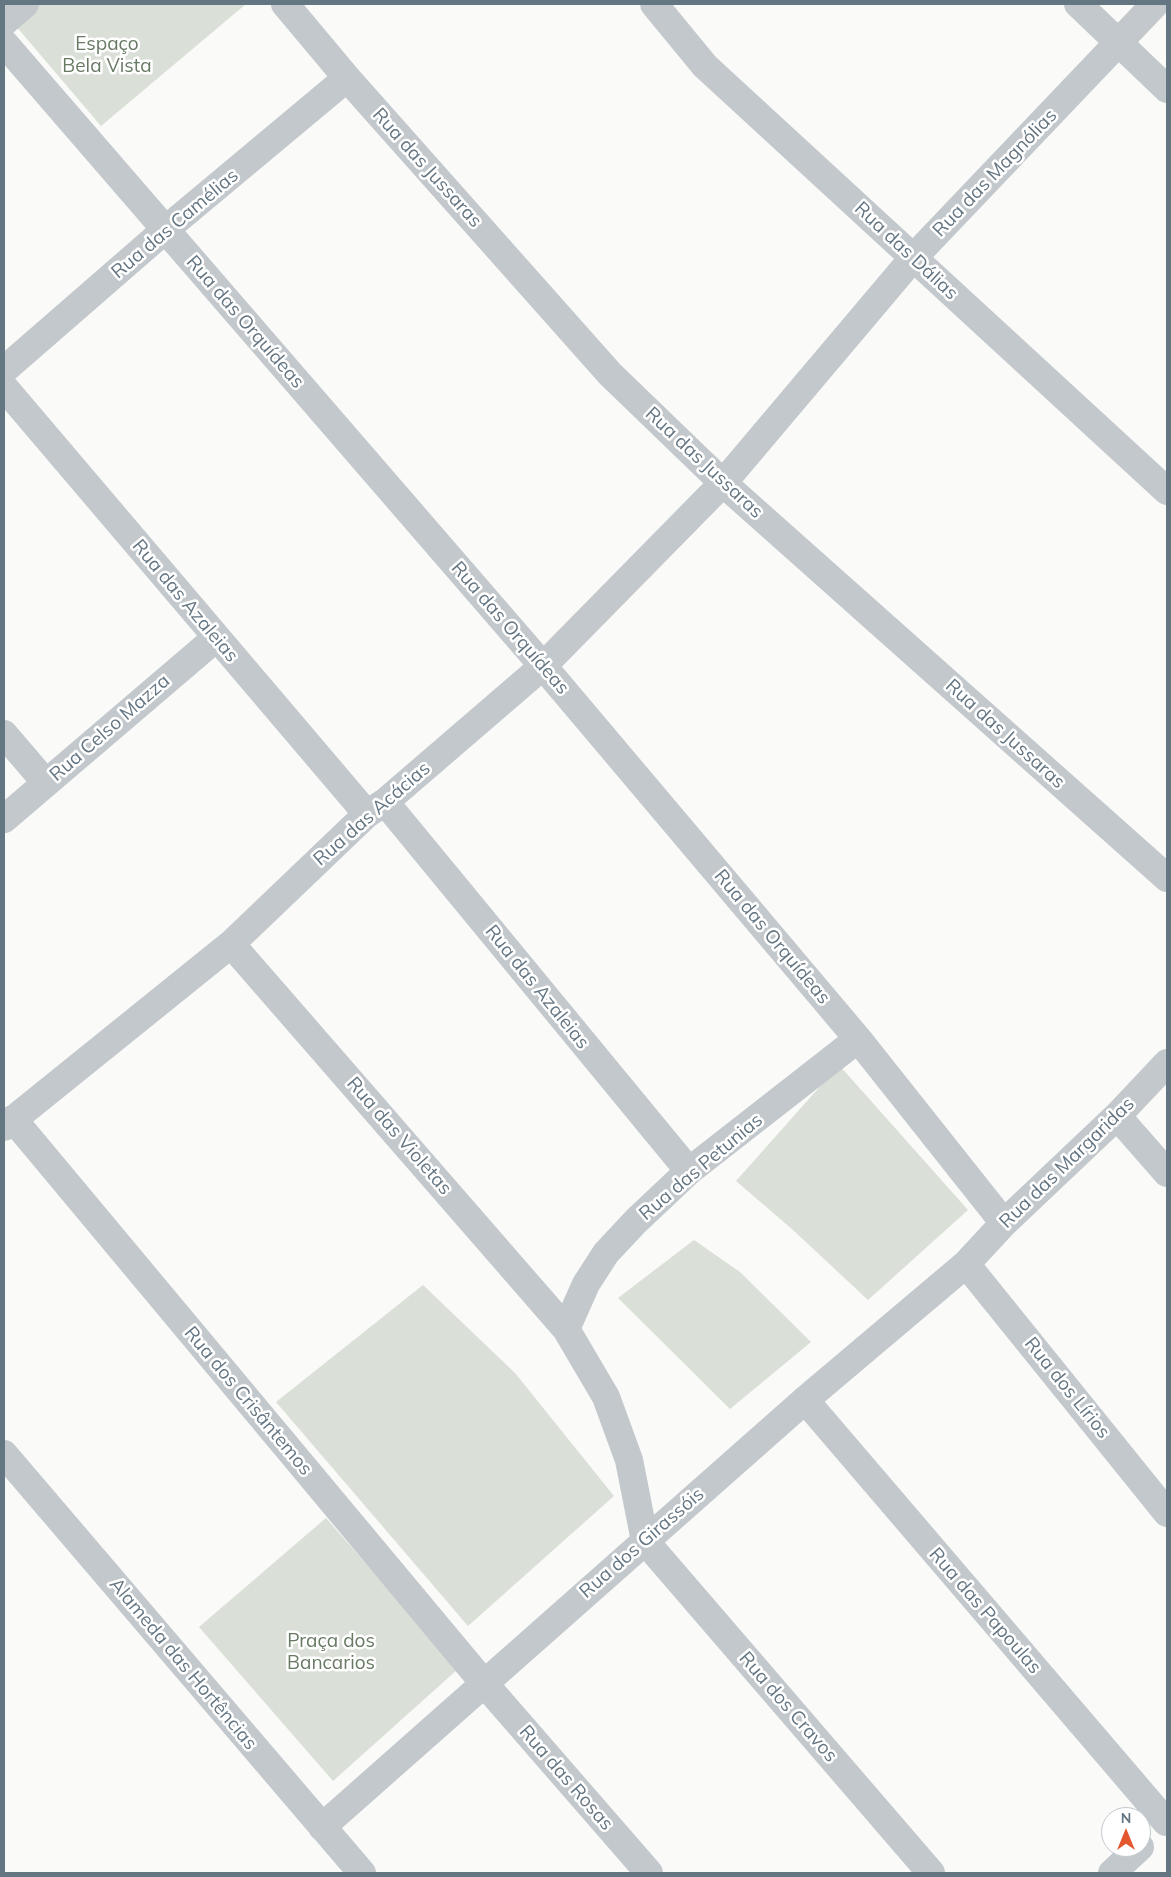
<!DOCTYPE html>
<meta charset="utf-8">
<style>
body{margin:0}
#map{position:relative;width:1171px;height:1877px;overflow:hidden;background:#fafaf8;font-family:Mulish,sans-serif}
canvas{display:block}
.frame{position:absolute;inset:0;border:5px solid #657683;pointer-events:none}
.north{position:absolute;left:1101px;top:1807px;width:50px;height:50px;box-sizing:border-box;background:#fff;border:1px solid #c1c8cd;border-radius:50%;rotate:0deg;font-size:14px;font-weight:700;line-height:20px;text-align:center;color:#657683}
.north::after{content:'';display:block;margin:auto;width:18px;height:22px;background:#e4572e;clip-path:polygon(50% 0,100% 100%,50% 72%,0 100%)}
</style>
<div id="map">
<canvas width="1171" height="1877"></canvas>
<div class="frame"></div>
<div class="north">N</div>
</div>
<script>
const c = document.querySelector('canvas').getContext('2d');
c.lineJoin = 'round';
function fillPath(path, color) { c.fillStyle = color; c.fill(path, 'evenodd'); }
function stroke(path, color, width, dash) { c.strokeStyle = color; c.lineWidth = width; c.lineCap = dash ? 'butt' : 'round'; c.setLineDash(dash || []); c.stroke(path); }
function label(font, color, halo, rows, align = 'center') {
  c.font = font + ' Mulish,sans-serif'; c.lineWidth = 5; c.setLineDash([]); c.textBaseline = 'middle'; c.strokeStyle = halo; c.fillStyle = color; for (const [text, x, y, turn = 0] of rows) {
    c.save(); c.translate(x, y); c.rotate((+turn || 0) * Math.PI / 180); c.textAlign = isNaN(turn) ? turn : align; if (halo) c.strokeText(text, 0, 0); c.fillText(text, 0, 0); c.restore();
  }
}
const green = new Path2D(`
 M 40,4 L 246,4 L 101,126 L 15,25 Z
 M 839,1065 L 968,1210 L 868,1300 L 793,1230 L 736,1181 Z
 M 694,1240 L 740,1272 L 811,1342 L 730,1409 L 618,1298 Z
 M 423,1285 L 515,1373 L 614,1496 L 468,1626 L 276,1402 Z
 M 326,1518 L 458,1669 L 333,1781 L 199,1627 Z`);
const street = new Path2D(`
 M 285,4 L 347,78 L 610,374 L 723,483 L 1167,878
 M 654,4 L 705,66 L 1167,491
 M 1078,4 L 1167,89
 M 4,22 L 25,4
 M 4,43 L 543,666 L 858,1039 L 1004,1223
 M 4,370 L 165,230 L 347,78
 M 4,387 L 367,814
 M 4,734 L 46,783
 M 385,802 L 689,1171
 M 4,819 L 216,638
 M 231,944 L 566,1329
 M 858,1039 L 689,1171 L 636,1221 L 606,1253 L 586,1284 L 566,1329 L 606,1397 L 629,1460 L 645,1541 L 931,1873
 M 1117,1116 L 1167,1173
 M 13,1119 L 483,1682 L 649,1873
 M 4,1127 L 231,944 L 367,814 L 385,802 L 543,666 L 723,483 L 913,258 L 1155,4
 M 966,1264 L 1167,1513
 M 805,1400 L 1166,1822
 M 4,1454 L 362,1873
 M 322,1827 L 805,1400 L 966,1264 L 1004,1223 L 1117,1116 L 1167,1063
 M 1112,1873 L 1140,1847`);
const parkNames = [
 ["Espaço",107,44],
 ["Bela Vista",107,66],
 ["Praça dos",331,1641],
 ["Bancarios",331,1663]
];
const streetNames = [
 ["Rua das Jussaras",427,168,48],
 ["Rua das Magnólias",995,173,-46],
 ["Rua das Camélias",175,224,-40],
 ["Rua das Dálias",906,251,43],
 ["Rua das Orquídeas",245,322,49],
 ["Rua das Jussaras",704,463,43],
 ["Rua das Azaleias",185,601,50],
 ["Rua das Orquídeas",510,628,49],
 ["Rua Celso Mazza",110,728,-41],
 ["Rua das Jussaras",1005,734,42],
 ["Rua das Acácias",372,814,-41],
 ["Rua das Orquídeas",772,937,50],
 ["Rua das Azaleias",537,987,51],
 ["Rua das Violetas",399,1136,49],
 ["Rua das Margaridas",1067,1163,-44],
 ["Rua das Petunias",701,1167,-40],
 ["Rua dos Lírios",1067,1388,51],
 ["Rua dos Crisântemos",248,1401,50],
 ["Rua dos Girassóis",642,1543,-41],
 ["Rua das Papoulas",985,1611,49],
 ["Alameda das Hortências",183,1664,50],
 ["Rua dos Cravos",788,1707,49],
 ["Rua das Rosas",566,1778,49]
];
fillPath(green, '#dadfd7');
stroke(street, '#c3c8cc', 28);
label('19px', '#687a64', '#fff', parkNames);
label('19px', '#657683', '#fff', streetNames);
</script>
